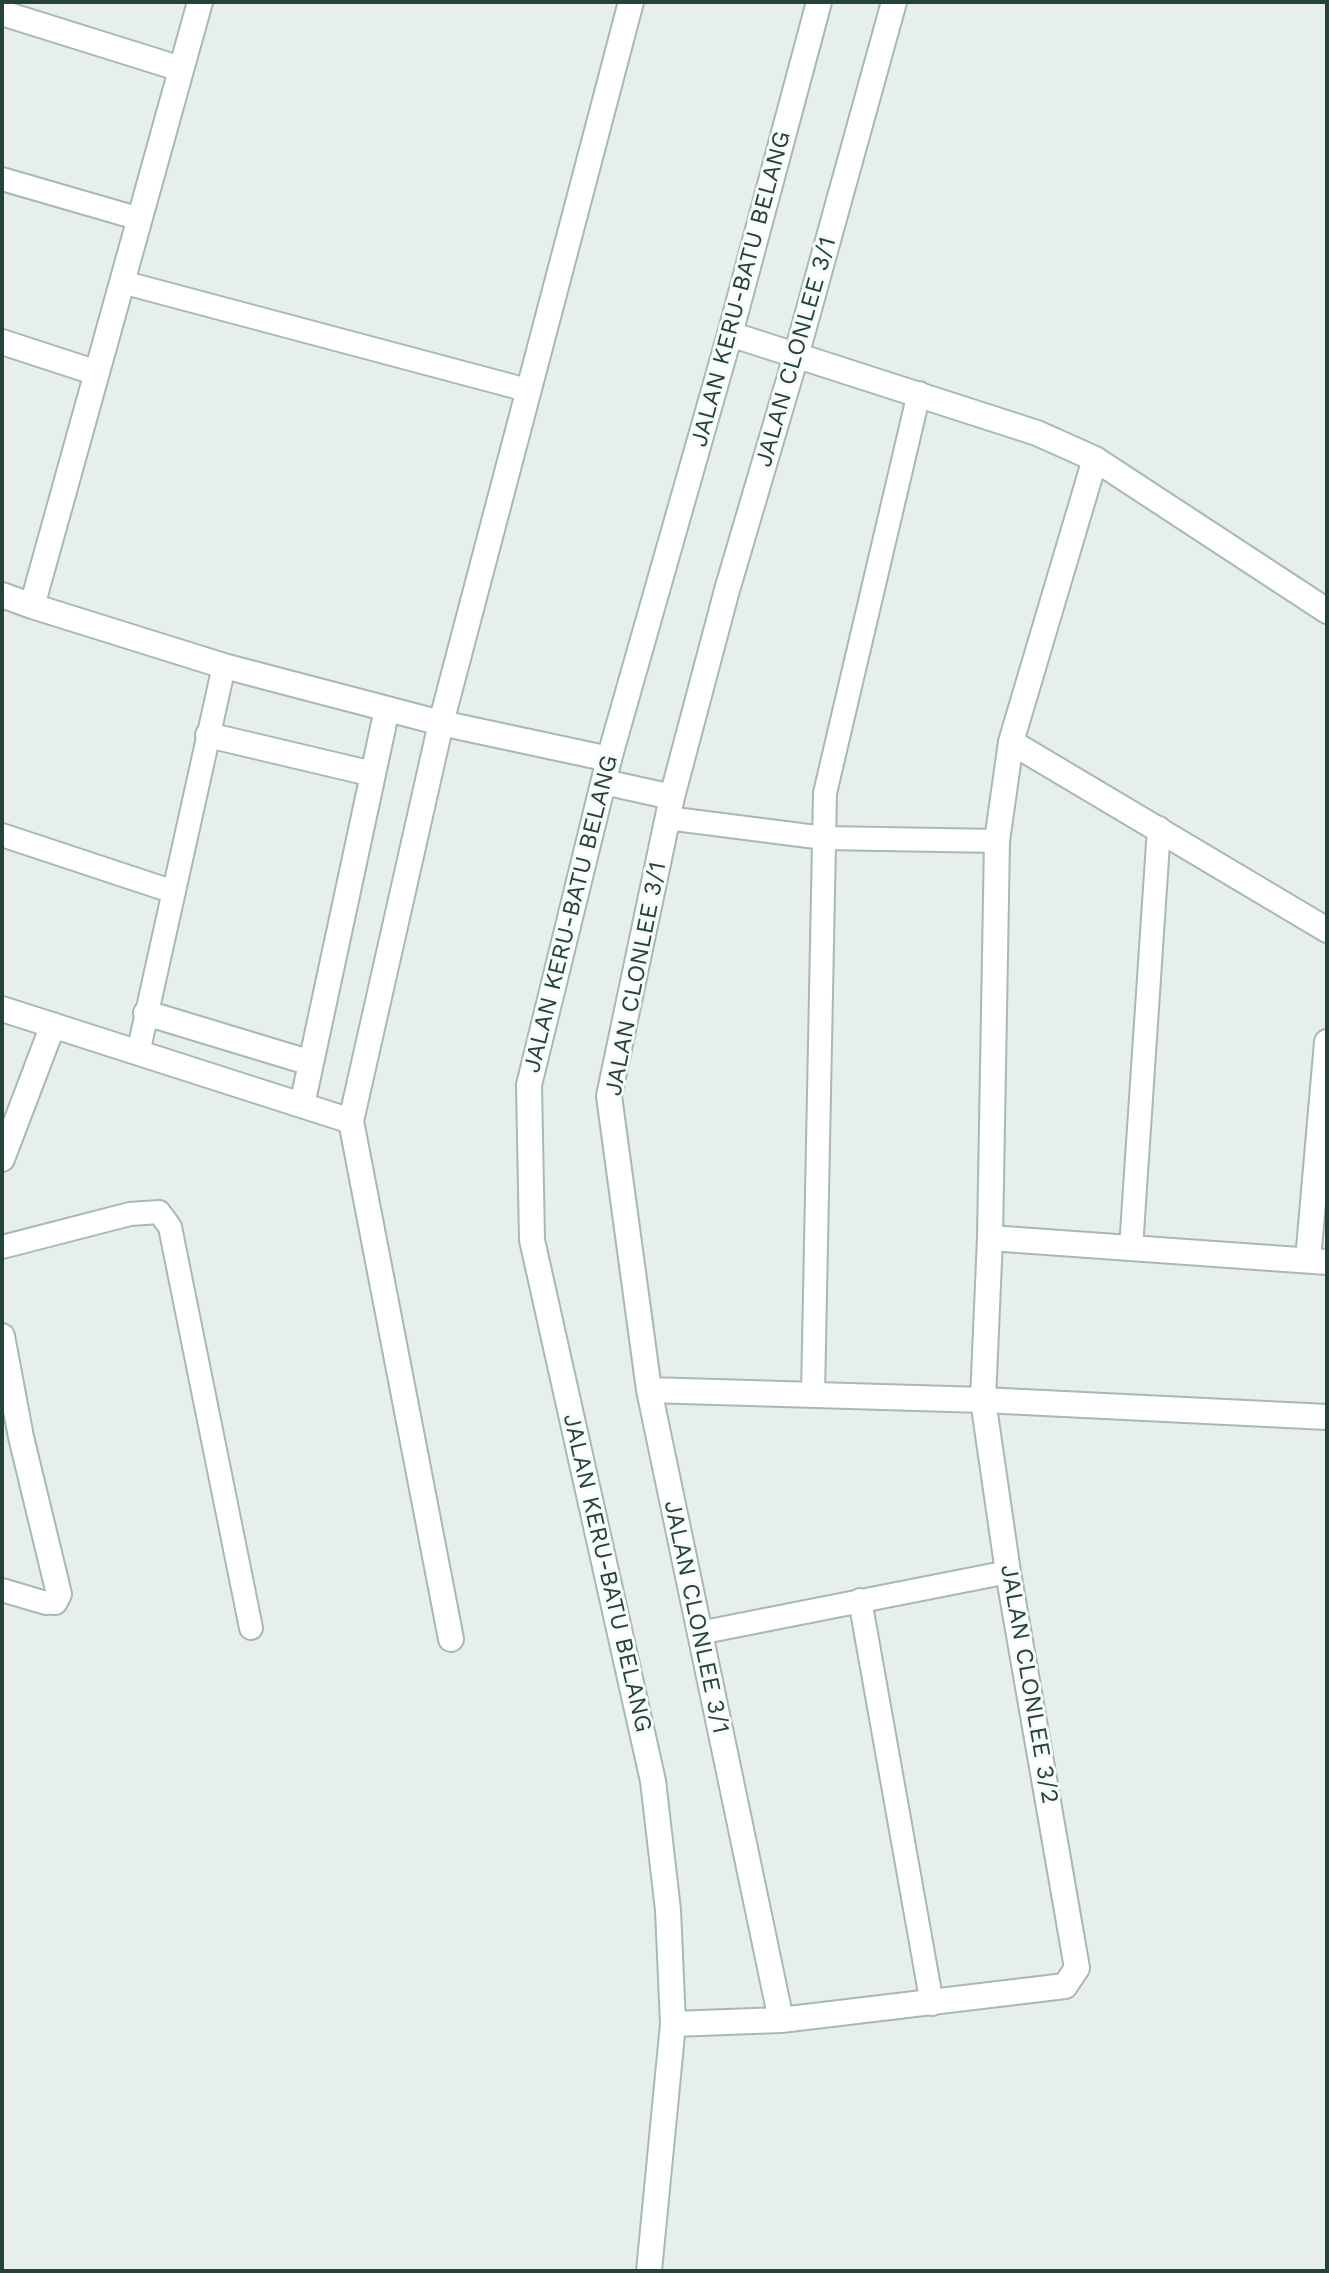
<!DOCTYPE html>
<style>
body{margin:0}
#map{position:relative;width:1329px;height:2273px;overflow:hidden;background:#e6efeb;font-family:"Work Sans",sans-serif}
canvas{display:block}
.frame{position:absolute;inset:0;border:4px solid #24423a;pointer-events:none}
</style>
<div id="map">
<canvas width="1329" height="2273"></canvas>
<div class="frame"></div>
</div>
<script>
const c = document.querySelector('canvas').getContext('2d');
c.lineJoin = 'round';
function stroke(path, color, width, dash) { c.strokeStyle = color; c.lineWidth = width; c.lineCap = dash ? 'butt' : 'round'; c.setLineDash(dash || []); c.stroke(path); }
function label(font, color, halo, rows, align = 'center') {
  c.font = font + ' "Work Sans",sans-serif'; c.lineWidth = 6; c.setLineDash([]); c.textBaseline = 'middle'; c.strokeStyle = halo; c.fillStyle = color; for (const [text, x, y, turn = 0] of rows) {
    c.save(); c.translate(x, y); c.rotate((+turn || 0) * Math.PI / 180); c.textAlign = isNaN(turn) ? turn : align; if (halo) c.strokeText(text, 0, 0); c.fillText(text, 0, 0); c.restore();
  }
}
const lane = new Path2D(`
 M 2,179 L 140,219
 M 122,282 L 527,390
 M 667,818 L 824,838 L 997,841
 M 2,835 L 174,892
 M 138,1053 L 224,666
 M 2,1247 L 130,1214 L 159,1212 L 170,1227 L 251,1628
 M 1131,1248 L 1159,828
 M 813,1394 L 825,793 L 919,393
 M 2,1590 L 46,1603 L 55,1602
 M 860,1600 L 932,2004
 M 699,1633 L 1008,1572`);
const street = new Path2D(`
 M 2,13 L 181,69
 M 2,342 L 97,373
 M 2,595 L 32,606 L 200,2
 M 32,606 L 224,666 L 441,723 L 609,759
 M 208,735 L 373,774
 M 1011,742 L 1327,930
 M 604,782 L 672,797
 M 2,1009 L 351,1121 L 441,723 L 631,2
 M 146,1013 L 311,1063
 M 302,1105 L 387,709
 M 351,1121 L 451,1639
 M 2,1159 L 53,1025
 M 990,1238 L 1327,1262
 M 1308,1260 L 1327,1042
 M 2,1336 L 21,1437 L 59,1594 L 55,1602
 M 649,1390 L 983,1400 L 1327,1417
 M 781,2020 L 649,1390 L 609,1096 L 672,797 L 727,590 L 796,356 L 894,2
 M 673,2024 L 781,2020 L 1065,1986 L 1077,1968 L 1008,1572 L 983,1400 L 990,1238 L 997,841 L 1011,742 L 1095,459`);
const secondary = new Path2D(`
 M 730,334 L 1037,433 L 1095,459 L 1327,611
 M 649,2271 L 673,2024 L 668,1910 L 653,1781 L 532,1240 L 529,1085 L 609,759 L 730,334 L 819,2`);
const streetNames = [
 ["JALAN KERU-BATU BELANG",741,289,-75],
 ["JALAN CLONLEE 3/1",796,352,-74],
 ["JALAN KERU-BATU BELANG",571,914,-76],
 ["JALAN CLONLEE 3/1",636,979,-79],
 ["JALAN KERU-BATU BELANG",607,1573,77],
 ["JALAN CLONLEE 3/1",696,1617,78],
 ["JALAN CLONLEE 3/2",1029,1684,80]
];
stroke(lane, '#a8b8b2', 26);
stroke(street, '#a8b8b2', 28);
stroke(secondary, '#a4bbb3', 28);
stroke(lane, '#fff', 22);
stroke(street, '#fff', 24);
stroke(secondary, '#fff', 24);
label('24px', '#24423a', '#f7fbf9', streetNames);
</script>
